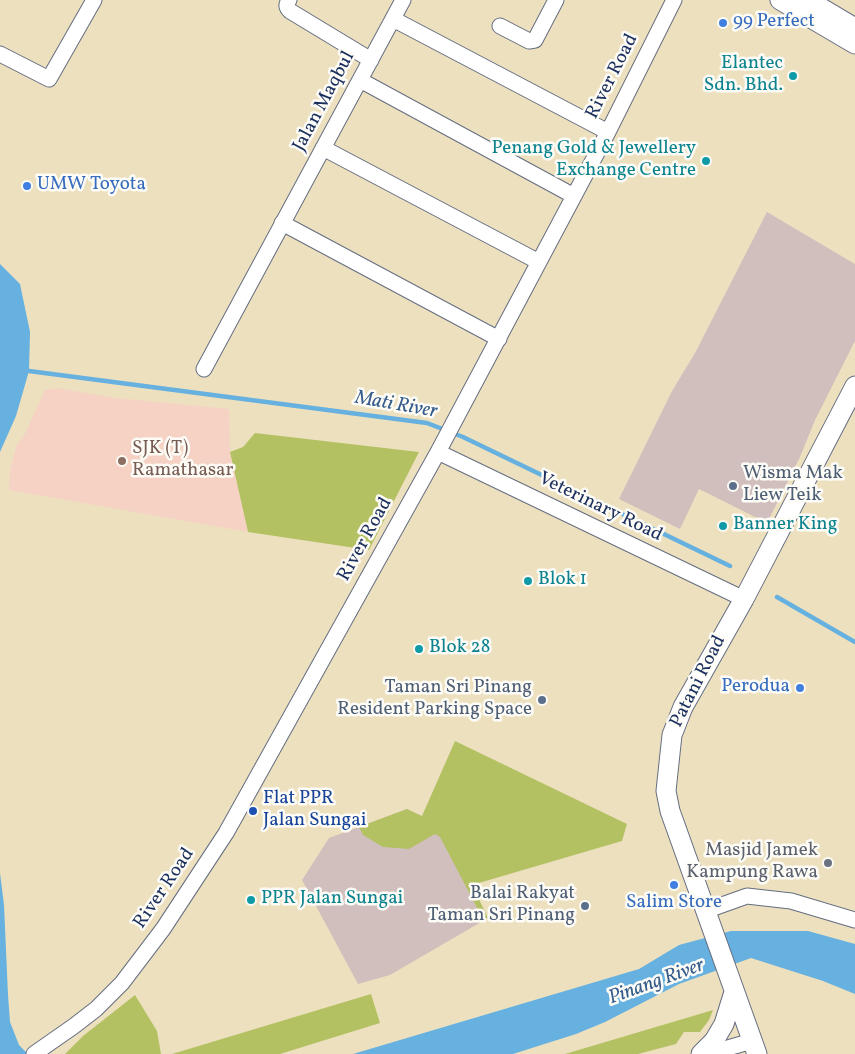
<!DOCTYPE html>
<style>
body{margin:0}
canvas{display:block;background:#ede0bf}
</style>
<canvas width="855" height="1054"></canvas>
<script>
const c = document.querySelector('canvas').getContext('2d');
c.lineJoin = 'round';
function fillPath(path, color) { c.fillStyle = color; c.fill(path, 'evenodd'); }
function stroke(path, color, width, dash) { c.strokeStyle = color; c.lineWidth = width; c.lineCap = dash ? 'butt' : 'round'; c.setLineDash(dash || []); c.stroke(path); }
function label(font, color, halo, rows, align = 'center') {
  c.font = font + ' Vollkorn,serif'; c.lineWidth = 5; c.setLineDash([]); c.textBaseline = 'middle'; c.strokeStyle = halo; c.fillStyle = color; for (const [text, x, y, turn = 0] of rows) {
    c.save(); c.translate(x, y); c.rotate((+turn || 0) * Math.PI / 180); c.textAlign = isNaN(turn) ? turn : align; if (halo) c.strokeText(text, 0, 0); c.fillText(text, 0, 0); c.restore();
  }
}
const built = new Path2D(`
 M 57,388 L 116,398 L 229,409 L 230,452 L 248,532 L 9,490 L 10,470 L 17,444 L 23,438 L 45,390 Z`);
const industrial = new Path2D(`
 M 767,212 L 855,264 L 855,341 L 815,420 L 800,457 L 767,523 L 699,489 L 680,529 L 619,499 L 672,391 L 695,353 Z
 M 407,809 L 441,826 L 488,918 L 390,975 L 358,984 L 302,880 L 329,838 Z`);
const green = new Path2D(`
 M 255,433 L 419,452 L 369,550 L 248,532 L 230,452 L 243,447 Z
 M 455,741 L 627,824 L 622,841 L 472,885 L 488,918 L 484,921 L 440,837 L 435,834 L 409,849 L 383,847 L 363,835 L 359,827 L 407,809 L 422,816 Z
 M 371,994 L 380,1023 L 280,1054 L 172,1054 Z
 M 135,995 L 157,1031 L 161,1054 L 65,1054 L 83,1036 Z
 M 713,1010 L 709,1020 L 700,1032 L 684,1032 L 676,1044 L 638,1054 L 565,1054 Z`);
const water = new Path2D(`
 M 0,264 L 20,284 L 30,332 L 29,371 L 16,416 L 0,452 Z
 M 0,873 L 4,905 L 8,995 L 10,1022 L 19,1045 L 28,1054 L 0,1054 Z
 M 731,931 L 808,931 L 855,944 L 855,994 L 823,981 L 751,958 L 679,984 L 605,1022 L 576,1034 L 513,1054 L 353,1054 L 639,969 L 679,945 Z`);
const stream = new Path2D(`
 M 29,371 L 427,423 L 463,437 L 730,566
 M 777,597 L 855,642`);
const minor = new Path2D(`
 M 289,0 C 286,5 286,7 290,11 L 371,60
 M 393,19 L 608,132
 M 500,26 L 529,41 L 535,40 L 556,0
 M 0,54 L 49,79 L 94,0
 M 360,80 L 574,196
 M 323,148 L 539,262
 M 282,223 L 499,339
 M 204,369 L 403,0
 M 438,452 L 744,599
 M 705,911 L 747,896 L 791,901 L 855,920
 M 34,1054 L 74,1026 L 96,1009 L 122,983 L 163,929 L 226,833 L 438,452 L 608,132 L 674,0
 M 707,1054 L 752,1041`);
const major = new Path2D(`
 M 780,0 L 855,44
 M 808,0 L 855,28
 M 701,1054 L 714,1041 L 724,1024 L 734,992
 M 757,1054 L 670,811 L 666,791 L 672,735 L 683,707 L 744,599 L 855,386`);
const markers = [
 [723,23,5,"#3f7fe0"],
 [793,76,5,"#0f9aa8"],
 [706,161,5,"#0f9aa8"],
 [27,186,5,"#3f7fe0"],
 [122,461,5,"#8d6e63"],
 [733,486,5,"#5c6f8a"],
 [723,526,5,"#0f9aa8"],
 [528,581,5,"#0f9aa8"],
 [419,649,5,"#0f9aa8"],
 [800,688,5,"#3f7fe0"],
 [542,700,5,"#5c6f8a"],
 [253,811,5,"#1a4fb4"],
 [828,863,5,"#6b7280"],
 [674,885,5,"#3f7fe0"],
 [251,900,5,"#0f9aa8"],
 [585,906,5,"#5c6f8a"]
];
const shopNames = [
 ["99 Perfect",733,23],
 ["UMW Toyota",37,186],
 ["Perodua",790,688,"right"],
 ["Salim Store",674,904,"center"]
];
const cultureNames = [
 ["Elantec",783,65,"right"],
 ["Sdn. Bhd.",783,87,"right"],
 ["Penang Gold & Jewellery",696,150,"right"],
 ["Exchange Centre",696,172,"right"],
 ["Banner King",733,526],
 ["Blok 1",538,581],
 ["Blok 28",429,649],
 ["PPR Jalan Sungai",261,900]
];
const streetNames = [
 ["River Road",613,77,-63],
 ["Jalan Maqbul",325,102,-62],
 ["Veterinary Road",600,508,26],
 ["River Road",366,540,-61],
 ["Patani Road",699,682,-63],
 ["River Road",165,889,-56]
];
const educationNames = [
 ["SJK (T)",132,450],
 ["Ramathasar",132,472]
];
const serviceNames = [
 ["Wisma Mak",743,475,"left"],
 ["Liew Teik",743,497,"left"],
 ["Taman Sri Pinang",532,689],
 ["Resident Parking Space",532,711],
 ["Balai Rakyat",575,895],
 ["Taman Sri Pinang",575,917]
];
const transitNames = [
 ["Flat PPR",263,800],
 ["Jalan Sungai",263,822]
];
const worshipNames = [
 ["Masjid Jamek",818,852],
 ["Kampung Rawa",818,874]
];
const waterNames = [
 ["Mati River",396,406,10],
 ["Pinang River",657,983,-20]
];
fillPath(built, '#f6d2c4');
fillPath(industrial, '#d1bfbe');
fillPath(green, '#b4c163');
fillPath(water, '#66b1df');
stroke(stream, '#66b1df', 4.5);
stroke(minor, '#646d80', 17);
stroke(major, '#646d80', 21);
stroke(minor, '#fff', 15);
stroke(major, '#fff', 19);
for (const [x, y, r, color] of markers) { const dot = new Path2D(); dot.arc(x, y, r, 0, 2 * Math.PI); c.fillStyle = color; c.fill(dot); stroke(dot, '#fdfcf7', 2); }
label('19px', '#366cbe', '#fdfcf7', shopNames, 'left');
label('19px', '#0d838f', '#fdfcf7', cultureNames, 'left');
label('19px', '#1b2f5e', '#fdfcf7', streetNames);
label('19px', '#785e54', '#fdfcf7', educationNames, 'left');
label('19px', '#4e5e75', '#fdfcf7', serviceNames, 'right');
label('19px', '#164399', '#fdfcf7', transitNames, 'left');
label('19px', '#5b616d', '#fdfcf7', worshipNames, 'right');
label('italic 20px', '#355c8b', '#fdfcf7', waterNames);
</script>
